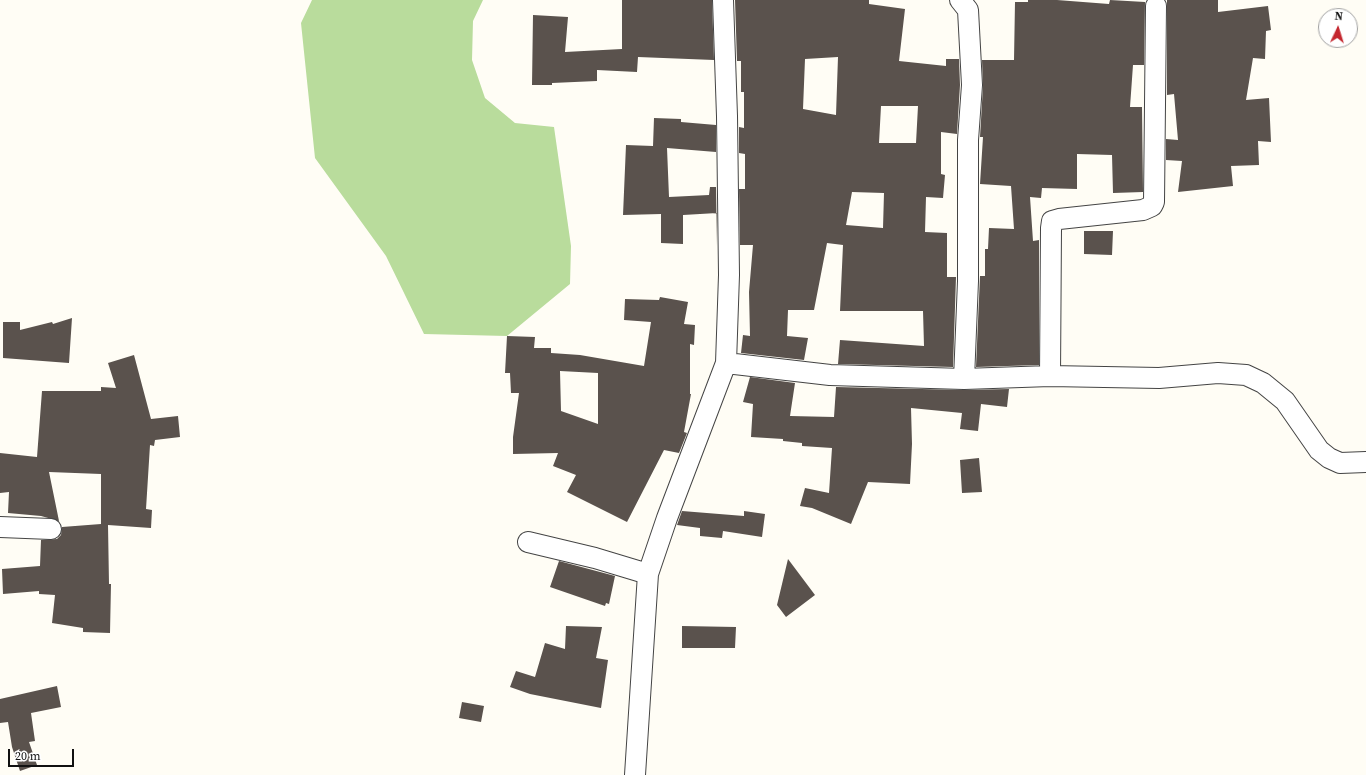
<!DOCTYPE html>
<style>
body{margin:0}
#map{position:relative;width:1366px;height:775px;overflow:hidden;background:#fffdf5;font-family:"Source Serif 4",serif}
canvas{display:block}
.north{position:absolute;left:1318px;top:8px;width:40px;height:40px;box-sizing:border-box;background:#fff;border:1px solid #a0a0a0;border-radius:50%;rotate:4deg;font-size:11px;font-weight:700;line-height:16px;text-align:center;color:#111}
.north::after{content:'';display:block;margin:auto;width:14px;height:18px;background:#c4262e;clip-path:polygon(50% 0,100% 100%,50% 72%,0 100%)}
.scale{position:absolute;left:8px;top:749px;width:66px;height:18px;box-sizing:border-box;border:2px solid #111;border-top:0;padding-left:5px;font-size:12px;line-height:14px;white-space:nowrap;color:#111;-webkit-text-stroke:3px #fff;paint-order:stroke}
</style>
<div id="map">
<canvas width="1366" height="775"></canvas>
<div class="north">N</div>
<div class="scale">20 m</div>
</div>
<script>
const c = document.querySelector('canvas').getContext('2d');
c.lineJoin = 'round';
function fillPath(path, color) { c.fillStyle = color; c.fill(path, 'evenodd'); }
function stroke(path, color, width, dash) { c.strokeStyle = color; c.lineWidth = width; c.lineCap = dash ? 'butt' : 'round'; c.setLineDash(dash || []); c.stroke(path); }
const forest = new Path2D(`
 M 312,0 L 483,0 L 473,21 L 472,60 L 485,98 L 515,123 L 554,127 L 571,246 L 570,284 L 507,336 L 424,334 L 386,256 L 315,158 L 301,23 Z`);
const building = new Path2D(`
 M 622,0 L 712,0 L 714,60 L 638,57 L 637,72 L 597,70 L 597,81 L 552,83 L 552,85 L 532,85 L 533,15 L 568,17 L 565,52 L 622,49 Z
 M 735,0 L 869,0 L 869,4 L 905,9 L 899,61 L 946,66 L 946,59 L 959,59 L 960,85 L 957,134 L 941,132 L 941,174 L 945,175 L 943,198 L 926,197 L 925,232 L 947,233 L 947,277 L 956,277 L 953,367 L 838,364 L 840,340 L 924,346 L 923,311 L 840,311 L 843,245 L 827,243 L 814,310 L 788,310 L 787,336 L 808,338 L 804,360 L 741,353 L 743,335 L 750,336 L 749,292 L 753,245 L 740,245 L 739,189 L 745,189 L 745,154 L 739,153 L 739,127 L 744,128 L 744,92 L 741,92 L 741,61 L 737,61 ZM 838,57 L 836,115 L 803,109 L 805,59 ZM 881,106 L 918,106 L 916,143 L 879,143 ZM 852,192 L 884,193 L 883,228 L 846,225 Z
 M 1028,0 L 1057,0 L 1109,4 L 1110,0 L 1145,2 L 1144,65 L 1133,65 L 1130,107 L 1142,107 L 1143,192 L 1113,193 L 1112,155 L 1077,154 L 1077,189 L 1042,188 L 1041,198 L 1030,197 L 1033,241 L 1039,240 L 1039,365 L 976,367 L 980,276 L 985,276 L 985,249 L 988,249 L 989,228 L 1014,229 L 1011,186 L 980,184 L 983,137 L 980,137 L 983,86 L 982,60 L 1014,60 L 1015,2 L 1028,2 Z
 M 1167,0 L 1218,0 L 1218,12 L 1268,6 L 1271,30 L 1266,31 L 1265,59 L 1253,58 L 1246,100 L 1269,98 L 1271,142 L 1258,141 L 1259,165 L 1231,166 L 1233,186 L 1178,192 L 1182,161 L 1166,160 L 1166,139 L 1178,140 L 1174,94 L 1167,95 Z
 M 654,118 L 681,119 L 681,122 L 716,125 L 716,152 L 667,148 L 669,197 L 709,195 L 710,187 L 716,187 L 717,246 L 717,213 L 683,215 L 683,244 L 661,243 L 661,214 L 623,215 L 626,145 L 653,146 Z
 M 1084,231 L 1113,231 L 1112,255 L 1084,254 Z
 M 660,297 L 688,302 L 684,324 L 695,325 L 694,345 L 690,344 L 690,394 L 691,394 L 684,432 L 687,433 L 679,453 L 664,450 L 627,522 L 567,492 L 576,475 L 553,466 L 558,453 L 513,454 L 513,437 L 519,393 L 511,393 L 510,373 L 505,373 L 507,336 L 535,337 L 534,348 L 551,348 L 551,353 L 580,355 L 644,366 L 651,322 L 624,320 L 625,299 L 659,300 ZM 560,371 L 598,373 L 598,424 L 561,411 Z
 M 72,318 L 69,363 L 3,358 L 3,322 L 20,322 L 20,330 L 52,322 L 53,324 Z
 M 134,355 L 151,419 L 178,416 L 180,437 L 155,440 L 154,446 L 150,445 L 146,509 L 152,510 L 151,528 L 108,525 L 109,584 L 111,584 L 110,633 L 83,632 L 83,628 L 52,623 L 55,595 L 39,594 L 39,591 L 3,594 L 2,569 L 40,566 L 41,540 L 57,539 L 61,535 L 62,527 L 101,524 L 101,474 L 49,472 L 59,521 L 41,516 L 8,513 L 9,492 L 0,493 L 0,453 L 37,457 L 42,391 L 101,391 L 101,387 L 116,388 L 108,363 Z
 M 750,377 L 795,383 L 790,416 L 834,417 L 836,387 L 964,390 L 1009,389 L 1007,407 L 981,404 L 978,431 L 960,429 L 962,413 L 911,408 L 912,444 L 910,484 L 868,482 L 851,524 L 812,508 L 800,506 L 805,488 L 829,493 L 832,448 L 802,446 L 802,443 L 783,441 L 783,439 L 751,437 L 753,404 L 743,402 Z
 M 979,458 L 982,492 L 962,493 L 960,460 Z
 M 682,511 L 744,516 L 744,511 L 765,514 L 762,537 L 723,531 L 722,538 L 700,536 L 700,528 L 677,525 Z
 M 788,559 L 815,595 L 786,617 L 777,605 Z
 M 559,561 L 615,576 L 609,604 L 606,603 L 605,606 L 550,587 Z
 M 566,626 L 602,627 L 596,658 L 608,660 L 601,708 L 530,694 L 510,687 L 516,671 L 535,677 L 545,643 L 565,649 Z
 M 682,626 L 736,627 L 735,648 L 682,648 Z
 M 57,686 L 61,707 L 31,713 L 35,741 L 29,742 L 37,765 L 20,771 L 12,747 L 8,722 L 0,723 L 0,699 Z
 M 462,702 L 484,706 L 481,722 L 459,718 Z`);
const minor = new Path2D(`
 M 960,0 L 968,10 L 972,85 L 968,140 L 968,281 L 964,379
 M 726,363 L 830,375 L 964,379 L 1050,376 L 1159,378 L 1218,373 L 1246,375 L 1263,383 L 1285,401 L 1319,450 L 1329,458 L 1340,463 L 1366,462
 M 1050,376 L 1051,228 L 1052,221 L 1059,219 L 1143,210 L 1152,206 L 1154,202 L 1156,6
 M 0,527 L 51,529
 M 528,542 L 595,558 L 648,574
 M 635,775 L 648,574 L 667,518 L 726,363 L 729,275 L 727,116 L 723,0`);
fillPath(forest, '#b9dc9c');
fillPath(building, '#5a524d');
stroke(minor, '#444', 22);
stroke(minor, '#fff', 20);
</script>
